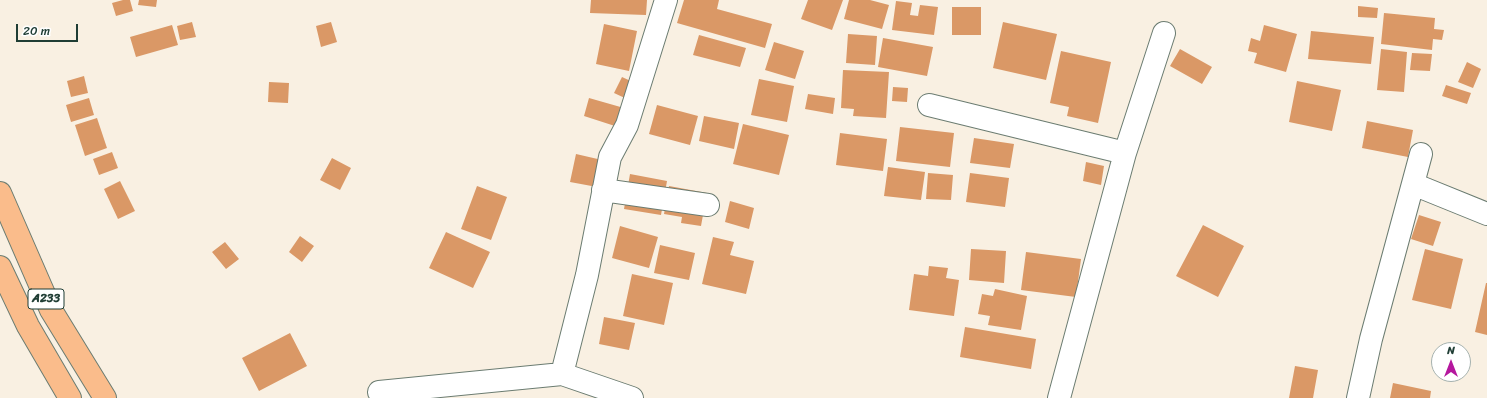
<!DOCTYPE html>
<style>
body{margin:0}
#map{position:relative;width:1487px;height:398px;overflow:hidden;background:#f9f0e2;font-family:Sriracha,sans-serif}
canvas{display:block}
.north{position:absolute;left:1431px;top:342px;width:40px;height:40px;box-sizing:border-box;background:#fff;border:1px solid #a5b1ae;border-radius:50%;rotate:0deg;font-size:11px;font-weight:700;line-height:16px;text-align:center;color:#1f3d34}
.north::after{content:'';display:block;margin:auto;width:14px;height:18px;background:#b5179e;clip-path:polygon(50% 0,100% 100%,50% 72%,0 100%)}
.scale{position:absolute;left:16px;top:24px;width:62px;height:18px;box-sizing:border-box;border:2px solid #1f3d34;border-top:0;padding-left:5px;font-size:12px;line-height:14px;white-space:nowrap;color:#1f3d34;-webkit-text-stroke:3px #fff;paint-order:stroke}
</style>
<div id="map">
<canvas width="1487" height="398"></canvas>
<div class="north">N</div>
<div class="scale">20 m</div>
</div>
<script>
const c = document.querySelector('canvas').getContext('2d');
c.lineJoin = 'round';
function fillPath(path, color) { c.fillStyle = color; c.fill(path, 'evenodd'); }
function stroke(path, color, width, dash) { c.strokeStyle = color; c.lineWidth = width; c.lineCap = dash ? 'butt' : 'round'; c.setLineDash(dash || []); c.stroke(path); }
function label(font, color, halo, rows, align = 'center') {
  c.font = font + ' Sriracha,sans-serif'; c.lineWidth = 4; c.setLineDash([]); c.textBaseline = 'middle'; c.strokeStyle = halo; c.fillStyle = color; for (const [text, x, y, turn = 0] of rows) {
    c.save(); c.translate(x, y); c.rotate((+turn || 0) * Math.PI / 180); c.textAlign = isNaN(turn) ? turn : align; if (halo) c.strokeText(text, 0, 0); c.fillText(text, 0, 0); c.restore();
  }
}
const building = new Path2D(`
 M 123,0 L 130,0 L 133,11 L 116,16 L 112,3 Z
 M 139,0 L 157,0 L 156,7 L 138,5 Z
 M 591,0 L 647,0 L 646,15 L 590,13 Z
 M 684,0 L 719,0 L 717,9 L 772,24 L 765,48 L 677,23 Z
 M 808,0 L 843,0 L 832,30 L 801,19 Z
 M 849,0 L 870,0 L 889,5 L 882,29 L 844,19 Z
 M 896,1 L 912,3 L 910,15 L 918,16 L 920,5 L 938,7 L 934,35 L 892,30 Z
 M 1358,6 L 1378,8 L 1377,18 L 1358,17 Z
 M 952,7 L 981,7 L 981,35 L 952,35 Z
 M 1384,13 L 1435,18 L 1434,29 L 1444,30 L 1442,40 L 1433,39 L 1432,50 L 1381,44 Z
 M 192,22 L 196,37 L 180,40 L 177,26 Z
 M 331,22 L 337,42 L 321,47 L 316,26 Z
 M 1003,22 L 1057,34 L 1046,80 L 993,68 Z
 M 604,24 L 637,31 L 629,71 L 596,64 Z
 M 172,25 L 178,45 L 136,57 L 130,37 Z
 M 1264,25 L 1297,34 L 1286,72 L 1254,63 L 1257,53 L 1248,51 L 1251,38 L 1260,41 Z
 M 1311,31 L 1374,37 L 1371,64 L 1308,59 Z
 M 848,34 L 877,36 L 875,65 L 846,63 Z
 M 699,35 L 746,48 L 740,67 L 693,55 Z
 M 883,38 L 933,47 L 927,76 L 878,67 Z
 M 774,42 L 804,51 L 795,79 L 765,70 Z
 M 1180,49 L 1212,67 L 1202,84 L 1170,66 Z
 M 1381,49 L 1407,52 L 1404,92 L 1377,90 Z
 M 1061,51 L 1111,62 L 1098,123 L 1067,116 L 1069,107 L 1050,103 Z
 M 1412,53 L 1432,54 L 1430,71 L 1410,70 Z
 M 1467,62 L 1481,69 L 1473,88 L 1458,82 Z
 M 843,70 L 889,72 L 886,118 L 853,116 L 854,109 L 841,108 Z
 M 84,76 L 88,93 L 71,97 L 67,81 Z
 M 622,77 L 635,83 L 627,99 L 614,93 Z
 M 759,79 L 794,86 L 787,122 L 751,115 Z
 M 1297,81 L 1341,90 L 1332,131 L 1289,122 Z
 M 269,82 L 289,83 L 288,103 L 268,102 Z
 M 1446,85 L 1471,93 L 1467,104 L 1442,96 Z
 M 893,87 L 908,88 L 907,102 L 892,101 Z
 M 808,94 L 835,98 L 833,114 L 805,109 Z
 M 89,98 L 94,115 L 71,122 L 66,105 Z
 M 589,98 L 624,108 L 618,127 L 584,116 Z
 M 657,105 L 698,116 L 690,145 L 649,134 Z
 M 704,116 L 739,123 L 734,149 L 699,141 Z
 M 97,118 L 107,148 L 85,156 L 75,125 Z
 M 1367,121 L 1413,130 L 1408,157 L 1362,148 Z
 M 743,124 L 789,135 L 779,175 L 733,164 Z
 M 900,127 L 954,133 L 950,167 L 896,161 Z
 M 840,133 L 887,139 L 883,171 L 836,165 Z
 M 974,138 L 1014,144 L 1010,168 L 970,163 Z
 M 112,152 L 118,168 L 99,175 L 93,159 Z
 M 576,154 L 602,160 L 597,187 L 570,182 Z
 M 332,158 L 351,168 L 340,190 L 320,180 Z
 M 1086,162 L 1104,166 L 1101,185 L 1083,181 Z
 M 888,167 L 925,172 L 921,200 L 884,196 Z
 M 928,173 L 953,175 L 951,200 L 926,199 Z
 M 970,173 L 1009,178 L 1005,207 L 966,202 Z
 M 630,174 L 667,181 L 661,215 L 624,209 Z
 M 120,181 L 135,211 L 118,219 L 104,189 Z
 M 477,186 L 507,197 L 491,240 L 461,229 Z
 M 669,186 L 707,193 L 701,226 L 681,223 L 682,217 L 664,214 Z
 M 730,201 L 754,208 L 749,229 L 725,222 Z
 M 1419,215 L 1441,222 L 1433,246 L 1411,239 Z
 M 1203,225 L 1244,246 L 1218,297 L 1176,276 Z
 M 620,226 L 658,237 L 649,268 L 612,258 Z
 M 446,232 L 490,252 L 473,288 L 429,268 Z
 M 300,236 L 314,246 L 302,262 L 289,252 Z
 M 713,237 L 734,242 L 730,255 L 754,261 L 746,294 L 702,284 Z
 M 225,242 L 239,259 L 226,269 L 212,252 Z
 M 660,245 L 695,253 L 689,280 L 654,273 Z
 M 971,249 L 1006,251 L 1004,283 L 969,280 Z
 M 1425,249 L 1463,259 L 1451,309 L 1412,300 Z
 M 1026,252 L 1081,259 L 1076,297 L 1021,290 Z
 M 929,266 L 948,268 L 946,278 L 959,280 L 954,316 L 909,310 L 914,274 L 928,276 Z
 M 632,274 L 673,283 L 664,325 L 623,316 Z
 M 1486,283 L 1487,283 L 1487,335 L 1475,332 Z
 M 995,289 L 1027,296 L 1021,330 L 988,325 L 990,316 L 978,314 L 982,294 L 993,296 Z
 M 604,317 L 635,323 L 629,350 L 599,344 Z
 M 965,327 L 1036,339 L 1031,369 L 960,357 Z
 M 290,333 L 307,366 L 259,391 L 242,358 Z
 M 1295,366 L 1318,370 L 1313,398 L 1289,398 Z
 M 1393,383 L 1431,391 L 1430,398 L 1390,398 Z`);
const minor = new Path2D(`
 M 929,105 L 1125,153
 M 1413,184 L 1487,214
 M 603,190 L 708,205
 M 562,374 L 587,275 L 610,157 L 627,125 L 666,0
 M 379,392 L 562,374 L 632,398
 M 1059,398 L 1125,153 L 1164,33
 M 1358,398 L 1371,339 L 1421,154`);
const trunk = new Path2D(`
 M 0,193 L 51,310 L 105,398
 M 0,267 L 28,326 L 70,398`);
const shields = [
 [46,299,36]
];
const shieldNames = [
 ["A233",46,299]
];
fillPath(building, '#da9866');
stroke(minor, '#6b7c71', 24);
stroke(trunk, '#6b7c71', 24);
stroke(minor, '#fff', 22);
stroke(trunk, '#fabc8b', 22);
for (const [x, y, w] of shields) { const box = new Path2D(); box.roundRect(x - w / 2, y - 10, w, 20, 3); c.fillStyle = '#fff'; c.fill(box); stroke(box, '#1f3d34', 1); }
label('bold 12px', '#1f3d34', null, shieldNames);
</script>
